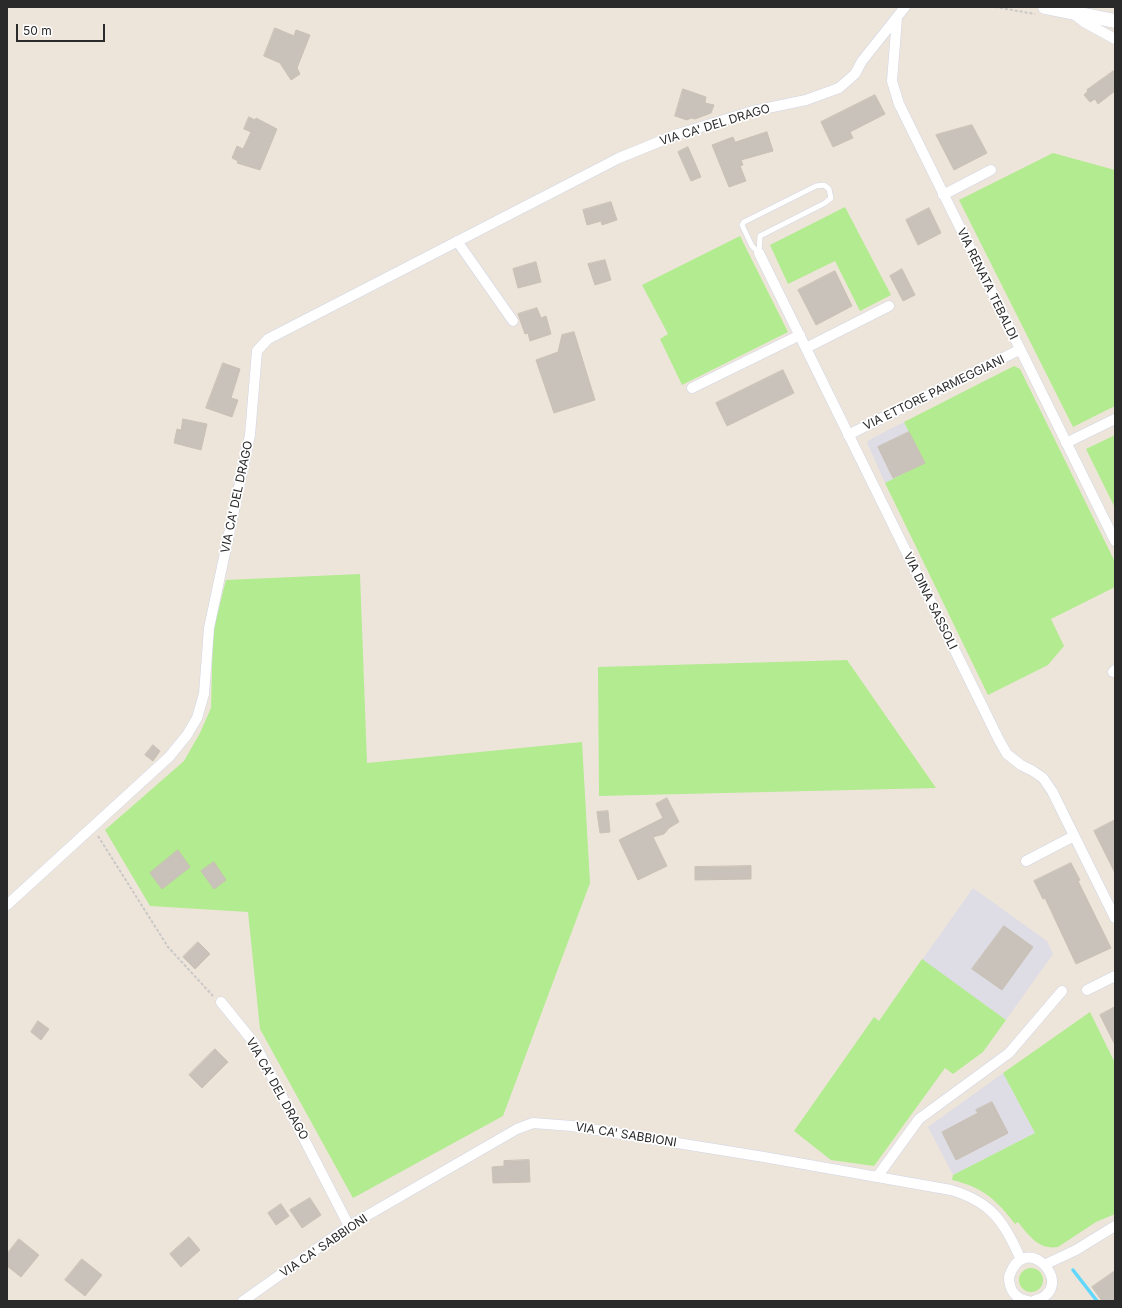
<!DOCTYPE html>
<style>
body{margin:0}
#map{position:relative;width:1122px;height:1308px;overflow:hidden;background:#eee5da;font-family:Inter,sans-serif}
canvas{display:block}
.frame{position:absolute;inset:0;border:8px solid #2a2a2a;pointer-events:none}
.scale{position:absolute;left:16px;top:24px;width:89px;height:18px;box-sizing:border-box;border:2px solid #2a2a2a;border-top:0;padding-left:5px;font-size:12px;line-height:14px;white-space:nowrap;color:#2a2a2a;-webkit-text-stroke:3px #fff;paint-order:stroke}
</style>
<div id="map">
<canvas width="1122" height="1308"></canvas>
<div class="frame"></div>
<div class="scale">50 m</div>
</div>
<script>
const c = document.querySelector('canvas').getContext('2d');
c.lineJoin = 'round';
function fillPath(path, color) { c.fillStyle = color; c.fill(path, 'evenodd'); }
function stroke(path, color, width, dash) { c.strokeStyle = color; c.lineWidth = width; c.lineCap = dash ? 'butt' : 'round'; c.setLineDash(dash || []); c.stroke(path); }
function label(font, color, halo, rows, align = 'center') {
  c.font = font + ' Inter,sans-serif'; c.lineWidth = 3.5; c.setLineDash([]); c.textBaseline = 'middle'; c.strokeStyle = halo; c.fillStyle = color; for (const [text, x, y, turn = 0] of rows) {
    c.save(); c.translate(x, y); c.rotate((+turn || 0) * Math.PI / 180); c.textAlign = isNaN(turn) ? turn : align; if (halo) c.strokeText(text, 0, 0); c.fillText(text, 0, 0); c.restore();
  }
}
const industrial = new Path2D(`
 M 904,422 L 925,463 L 885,483 L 867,443 L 869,440 Z
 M 973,888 L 1047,941 L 1053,954 L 1006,1020 L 922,960 Z
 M 1003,1073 L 1035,1133 L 953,1175 L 928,1127 Z`);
const green = new Path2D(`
 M 1053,153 L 1115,170 L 1115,406 L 1073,427 L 959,200 Z
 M 845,207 L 891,295 L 860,311 L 835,261 L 788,284 L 770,245 Z
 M 740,236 L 788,332 L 682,385 L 660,339 L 668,334 L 642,285 Z
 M 1014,366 L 1020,369 L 1115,562 L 1115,587 L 1051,619 L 1064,646 L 1048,665 L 988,695 L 885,483 L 924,463 L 904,422 Z
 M 1115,435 L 1115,508 L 1086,449 Z
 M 360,574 L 367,763 L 582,742 L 590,883 L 503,1116 L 353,1198 L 260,1029 L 248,912 L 150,906 L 105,830 L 184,761 L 200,733 L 211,708 L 213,631 L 226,580 Z
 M 847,660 L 936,788 L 599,796 L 598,667 Z
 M 922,959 L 1006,1020 L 983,1052 L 953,1074 L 945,1068 L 874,1166 L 831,1160 L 794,1131 L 874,1017 L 879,1021 Z
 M 1090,1012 L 1115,1063 L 1115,1214 L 1096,1222 L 1058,1247 C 1039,1250 1029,1236 1018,1222 L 1015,1224 C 996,1199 982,1187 952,1180 L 953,1175 L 1035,1133 L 1003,1073 Z
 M1019 1280a12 12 0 1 1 24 0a12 12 0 1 1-24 0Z`);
const stream = new Path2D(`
 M 1073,1270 L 1097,1301`);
const building = new Path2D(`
 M 275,28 L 294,36 L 296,30 L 310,35 L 297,68 L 300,74 L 291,80 L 280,63 L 264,56 Z
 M 1115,70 L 1115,91 L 1098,104 L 1095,99 L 1090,102 L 1084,95 L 1088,91 L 1087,90 Z
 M 683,89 L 706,97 L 705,103 L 714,105 L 711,113 L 695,119 L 691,118 L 687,120 L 675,116 Z
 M 875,95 L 885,114 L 850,132 L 853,138 L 833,147 L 821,122 Z
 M 249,117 L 255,120 L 256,118 L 277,129 L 260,170 L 237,163 L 238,161 L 232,158 L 237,146 L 243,149 L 251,132 L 244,129 Z
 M 972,125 L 987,153 L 954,170 L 936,135 Z
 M 767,132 L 773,151 L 741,160 L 743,165 L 740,166 L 746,181 L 729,187 L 712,145 L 733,137 L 735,142 Z
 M 688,147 L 701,177 L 691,181 L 678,152 Z
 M 611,202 L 617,220 L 602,225 L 601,221 L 587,225 L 583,210 Z
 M 929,208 L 941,233 L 918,245 L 906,220 Z
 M 605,260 L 611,280 L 595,285 L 588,264 Z
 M 536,262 L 541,282 L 518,288 L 513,269 Z
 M 902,269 L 915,295 L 903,301 L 890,276 Z
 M 835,271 L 852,306 L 816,325 L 798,290 Z
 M 537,308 L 541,318 L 546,316 L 551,334 L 530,341 L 528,333 L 525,334 L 518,314 Z
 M 574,332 L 595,400 L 554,413 L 536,360 L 558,352 L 562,335 Z
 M 223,363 L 240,369 L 231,398 L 238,400 L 232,417 L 206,408 Z
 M 783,370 L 794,393 L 727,426 L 716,403 Z
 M 183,419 L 207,424 L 201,450 L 174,443 L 177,429 L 181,430 Z
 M 909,432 L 925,463 L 893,478 L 878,447 Z
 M 153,745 L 160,751 L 153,761 L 145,755 Z
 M 667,798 L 679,822 L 669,828 L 664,834 L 653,837 L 667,866 L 638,880 L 619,840 L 663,818 L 656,804 Z
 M 608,811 L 610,832 L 600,833 L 597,812 Z
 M 1115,820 L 1115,873 L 1094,831 Z
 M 178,850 L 190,867 L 162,889 L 150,873 Z
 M 214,862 L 226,880 L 214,889 L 201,871 Z
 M 1071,863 L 1080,880 L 1078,881 L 1111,948 L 1076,964 L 1045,898 L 1043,899 L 1034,881 Z
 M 751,866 L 751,879 L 695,880 L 695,867 Z
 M 1004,926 L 1033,947 L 1002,990 L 972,969 Z
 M 198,942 L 210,954 L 195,969 L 183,957 Z
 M 1115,1007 L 1115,1045 L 1100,1015 Z
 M 38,1021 L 49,1029 L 41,1040 L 31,1032 Z
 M 215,1049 L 228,1062 L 202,1088 L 189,1075 Z
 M 992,1102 L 1008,1133 L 956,1160 L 942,1132 L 978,1113 L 976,1110 Z
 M 529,1160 L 530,1182 L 493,1183 L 492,1167 L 504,1166 L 504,1161 Z
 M 310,1198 L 321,1215 L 302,1228 L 290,1210 Z
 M 281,1204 L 289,1216 L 276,1225 L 268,1213 Z
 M 189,1237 L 200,1250 L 181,1267 L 170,1254 Z
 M 19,1239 L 39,1255 L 21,1277 L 7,1266 L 7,1254 Z
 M 82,1259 L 102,1275 L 85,1296 L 65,1280 Z
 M 1115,1271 L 1115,1301 L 1102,1301 L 1092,1287 Z`);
const path = new Path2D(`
 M 995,7 L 1035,14
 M 98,836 L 168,947 L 213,996`);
const lane = new Path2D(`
 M 824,185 L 829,189 L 831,198 L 825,203 L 760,236 L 759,253 L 752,246 L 742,225 L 744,222 L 816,186 Z`);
const street = new Path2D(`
 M 1074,14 L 1084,22 L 1115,39
 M 897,18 L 892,81 L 899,104 L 1115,541
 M 943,195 L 991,170
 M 457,241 L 513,321
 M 759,253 L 999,740 L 1007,754 L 1021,765 L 1033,771 L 1043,778 L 1052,791 L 1115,918
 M 806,348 L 889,306
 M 692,388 L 800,335
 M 848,435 L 1019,350
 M 1066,443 L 1115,419
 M 1113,672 L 1115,670
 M 1026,861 L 1074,836
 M 7,905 L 169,757 L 187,735 L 197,718 L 204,694 L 209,628 L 250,435 L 257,351 L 268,339 L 619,158 L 678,134 L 753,111 L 806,100 L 839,88 L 855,74 L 862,61 L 905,7
 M 1087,990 L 1115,976
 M 221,1002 L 255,1044 L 349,1226
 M 877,1177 L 919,1119 L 1009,1053 L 1062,991
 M 1046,1264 L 1076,1250 L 1115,1226
 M 243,1301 L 349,1226 L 517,1129 L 533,1123 L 572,1126 L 764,1157 L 951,1190 C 992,1202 1005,1223 1021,1260
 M 1028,1301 C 1015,1299 1009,1289 1009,1277 C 1025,1226 1081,1290 1033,1301`);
const secondary = new Path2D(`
 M 1045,7 L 1115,21`);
const streetNames = [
 ["VIA CA' DEL DRAGO",715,125,-17],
 ["VIA RENATA TEBALDI",987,284,64],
 ["VIA ETTORE PARMEGGIANI",934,393,-26],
 ["VIA CA' DEL DRAGO",237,497,-78],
 ["VIA DINA SASSOLI",930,601,64],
 ["VIA CA' DEL DRAGO",277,1089,61],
 ["VIA CA' SABBIONI",626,1135,9],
 ["VIA CA' SABBIONI",324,1246,-34]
];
fillPath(industrial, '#dedce5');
fillPath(green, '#b2eb90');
stroke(stream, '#61d7fc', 3.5);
fillPath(building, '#c9c2ba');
stroke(building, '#c9c1b4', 1);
stroke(lane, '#cfd4e5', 6);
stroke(street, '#cfd4e5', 11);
stroke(secondary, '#cfd4e5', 15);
stroke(path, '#c8c8c8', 2, [3, 2]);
stroke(lane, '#fff', 5);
stroke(street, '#fff', 10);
stroke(secondary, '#fff', 14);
label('12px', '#2a2a2a', '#fff', streetNames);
</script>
